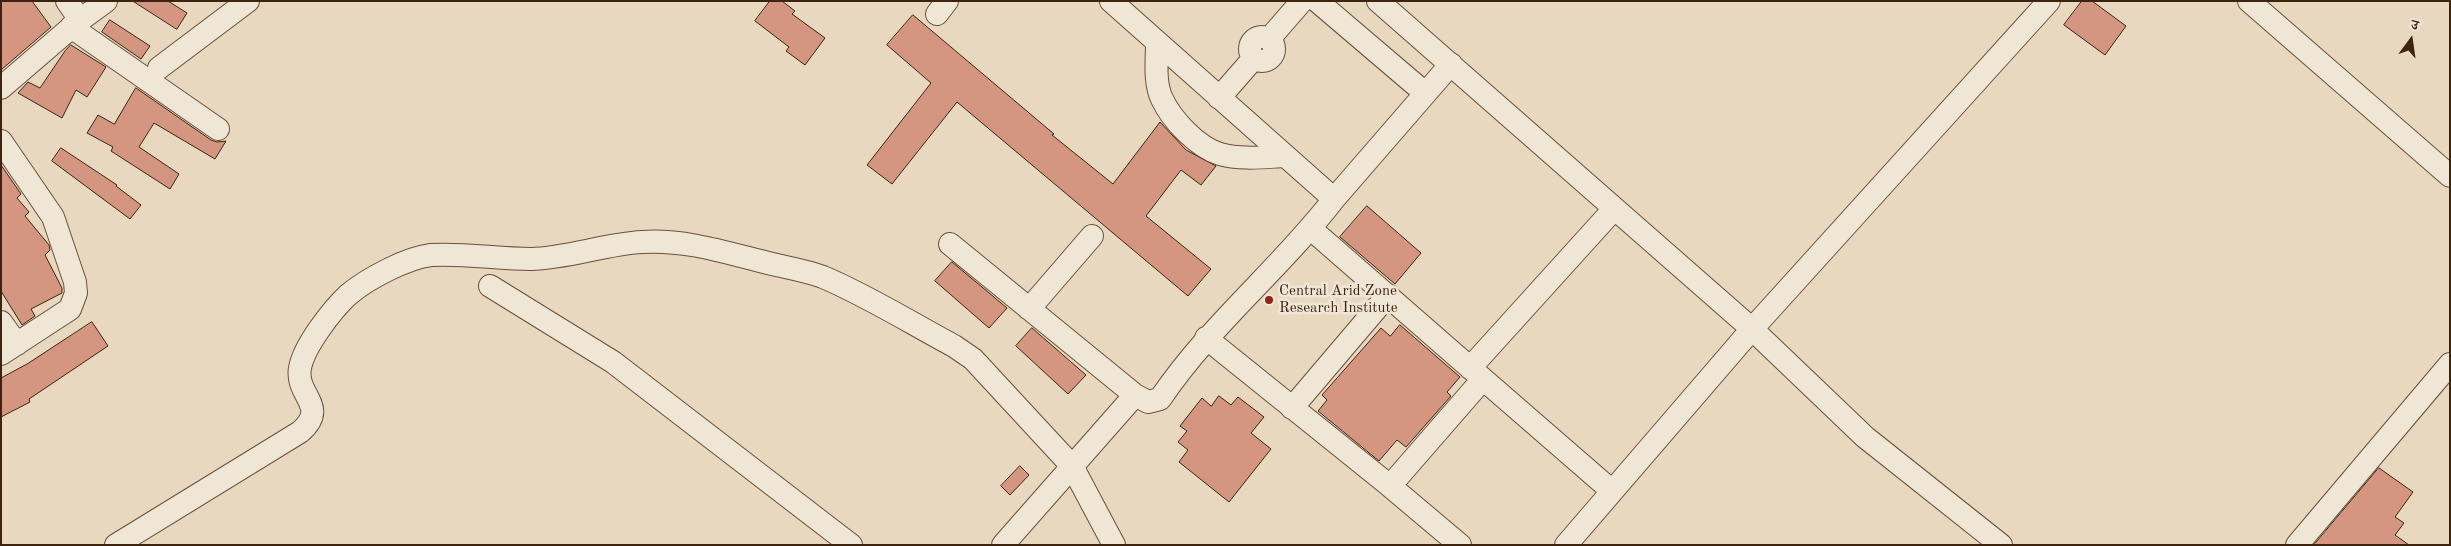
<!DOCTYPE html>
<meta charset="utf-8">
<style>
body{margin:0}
#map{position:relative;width:2451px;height:546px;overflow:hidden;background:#e8d8c0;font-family:"Old Standard TT","Noto Serif Devanagari",serif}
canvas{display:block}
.frame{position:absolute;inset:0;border:2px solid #3c2410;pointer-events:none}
.north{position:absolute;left:2386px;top:15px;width:50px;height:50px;-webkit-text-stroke:4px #f0e6d6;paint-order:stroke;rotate:14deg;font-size:14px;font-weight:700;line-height:20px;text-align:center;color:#3c2410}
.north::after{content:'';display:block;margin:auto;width:18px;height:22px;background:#3c2410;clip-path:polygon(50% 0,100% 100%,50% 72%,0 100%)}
</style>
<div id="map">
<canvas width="2451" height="546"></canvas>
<div class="frame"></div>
<div class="north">उ</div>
</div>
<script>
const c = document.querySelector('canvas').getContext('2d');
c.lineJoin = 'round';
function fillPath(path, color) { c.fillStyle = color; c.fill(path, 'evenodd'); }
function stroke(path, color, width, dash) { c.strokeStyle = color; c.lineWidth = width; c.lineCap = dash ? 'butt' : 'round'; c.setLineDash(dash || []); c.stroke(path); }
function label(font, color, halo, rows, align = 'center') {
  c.font = font + ' "Old Standard TT",serif'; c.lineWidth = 5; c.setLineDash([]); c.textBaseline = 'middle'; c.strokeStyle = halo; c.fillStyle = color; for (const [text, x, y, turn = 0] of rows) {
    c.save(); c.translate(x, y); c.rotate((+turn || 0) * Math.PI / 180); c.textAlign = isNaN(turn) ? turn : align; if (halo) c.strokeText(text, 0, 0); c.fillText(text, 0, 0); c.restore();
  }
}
const building = new Path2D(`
 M 1,1 L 32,1 L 51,27 L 1,70 Z
 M 133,1 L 168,1 L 187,13 L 177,29 Z
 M 770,1 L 782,1 L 795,11 L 792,14 L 825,38 L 805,65 L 786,51 L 789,47 L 755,21 Z
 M 2082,1 L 2092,1 L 2126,26 L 2105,55 L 2064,25 Z
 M 913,15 L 1054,134 L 1052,135 L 1113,184 L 1160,122 L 1186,150 L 1216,166 L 1201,185 L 1181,170 L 1146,216 L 1211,269 L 1188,296 L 957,102 L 892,184 L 867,165 L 931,83 L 887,45 Z
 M 110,20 L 150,46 L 141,59 L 102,32 Z
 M 71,45 L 106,67 L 87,97 L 76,90 L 62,118 L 18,93 L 28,82 L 40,88 L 65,51 Z
 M 136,88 L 211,140 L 217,142 L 226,141 L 215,159 L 154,123 L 139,147 L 179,174 L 170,189 L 111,151 L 113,147 L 87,133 L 98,115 L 114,124 Z
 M 61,148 L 117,185 L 116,186 L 141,205 L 130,219 L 52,161 Z
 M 1,165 L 21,194 L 17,198 L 29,212 L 25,216 L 49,245 L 50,250 L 45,255 L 62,288 L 62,293 L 31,309 L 35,316 L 22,325 L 1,291 Z
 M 1367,206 L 1421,253 L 1395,284 L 1340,237 Z
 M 952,262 L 1007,308 L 989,328 L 935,281 Z
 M 92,322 L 108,346 L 29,399 L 30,402 L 1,417 L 1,378 L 27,364 Z
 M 1400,325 L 1460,377 L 1447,392 L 1451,396 L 1406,447 L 1397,440 L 1379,461 L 1318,411 L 1327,400 L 1322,395 L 1381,328 L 1390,336 Z
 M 1032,328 L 1086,375 L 1068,394 L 1016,346 Z
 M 1219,396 L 1231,405 L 1238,397 L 1264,417 L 1251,433 L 1271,449 L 1229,502 L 1179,462 L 1188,450 L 1178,442 L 1187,431 L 1180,426 L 1202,398 L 1211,406 Z
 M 1020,466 L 1029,475 L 1010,495 L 1001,486 Z
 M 2379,468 L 2413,492 L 2395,517 L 2404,523 L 2395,535 L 2409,545 L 2314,545 Z`);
const minor = new Path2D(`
 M 67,1 L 80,20 L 106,1
 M 1111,1 L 1334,199 L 1451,64
 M 1317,1 L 1425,93
 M 1378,1 L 1752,329 L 1865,437 L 2001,545
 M 2249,1 L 2450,176
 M 937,14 L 947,1
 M 71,27 L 218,129
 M1250 49a12 12 0 1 1 24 0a12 12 0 1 1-24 0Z
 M 1269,39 L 1302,1
 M 1157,42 C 1157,60 1154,82 1162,99 C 1172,120 1197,147 1220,154 C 1241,160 1264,157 1285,156
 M 159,68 L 248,1
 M 1,88 L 80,20
 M 1219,98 L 1254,58
 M 1,141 L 53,217 L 75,282 L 76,293 L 70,309 L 1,354
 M 1311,229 L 1483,379 L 1390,486 L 1460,545
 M 950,244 L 1135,395 L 1148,402 L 1160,399 C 1210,325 1280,269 1334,199
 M 490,286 L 613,362 L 851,545
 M 1029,309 L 1092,236
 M 1,322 L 17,344
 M 1206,338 L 1390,486
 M 1470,368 L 1614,209
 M 1483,379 L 1612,491
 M 1292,408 L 1388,295
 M 116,545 L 300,432 C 330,406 295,396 300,368 C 304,346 332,310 348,295 C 367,279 406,258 431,255 C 464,253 498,259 531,259 C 568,258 605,244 642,242 C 687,239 730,254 772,264 C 789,268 807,271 823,277 C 868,296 911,323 954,346 L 973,359 L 1072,466 L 1114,545
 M 1003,545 L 1135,395
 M 1566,545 L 1752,329 L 2049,1
 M 2297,545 L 2450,364`);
const markers = [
 [1269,300,5,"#8f2418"]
];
const poiNames = [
 ["Central Arid Zone",1279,291],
 ["Research Institute",1279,308]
];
fillPath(building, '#d49680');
stroke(building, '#3c2410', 1);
stroke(minor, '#67513c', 24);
stroke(minor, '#f0e6d6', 22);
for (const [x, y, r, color] of markers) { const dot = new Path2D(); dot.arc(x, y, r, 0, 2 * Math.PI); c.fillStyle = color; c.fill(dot); stroke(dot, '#f0e6d6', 2); }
label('15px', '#3c2410', '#f0e6d6', poiNames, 'left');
</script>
